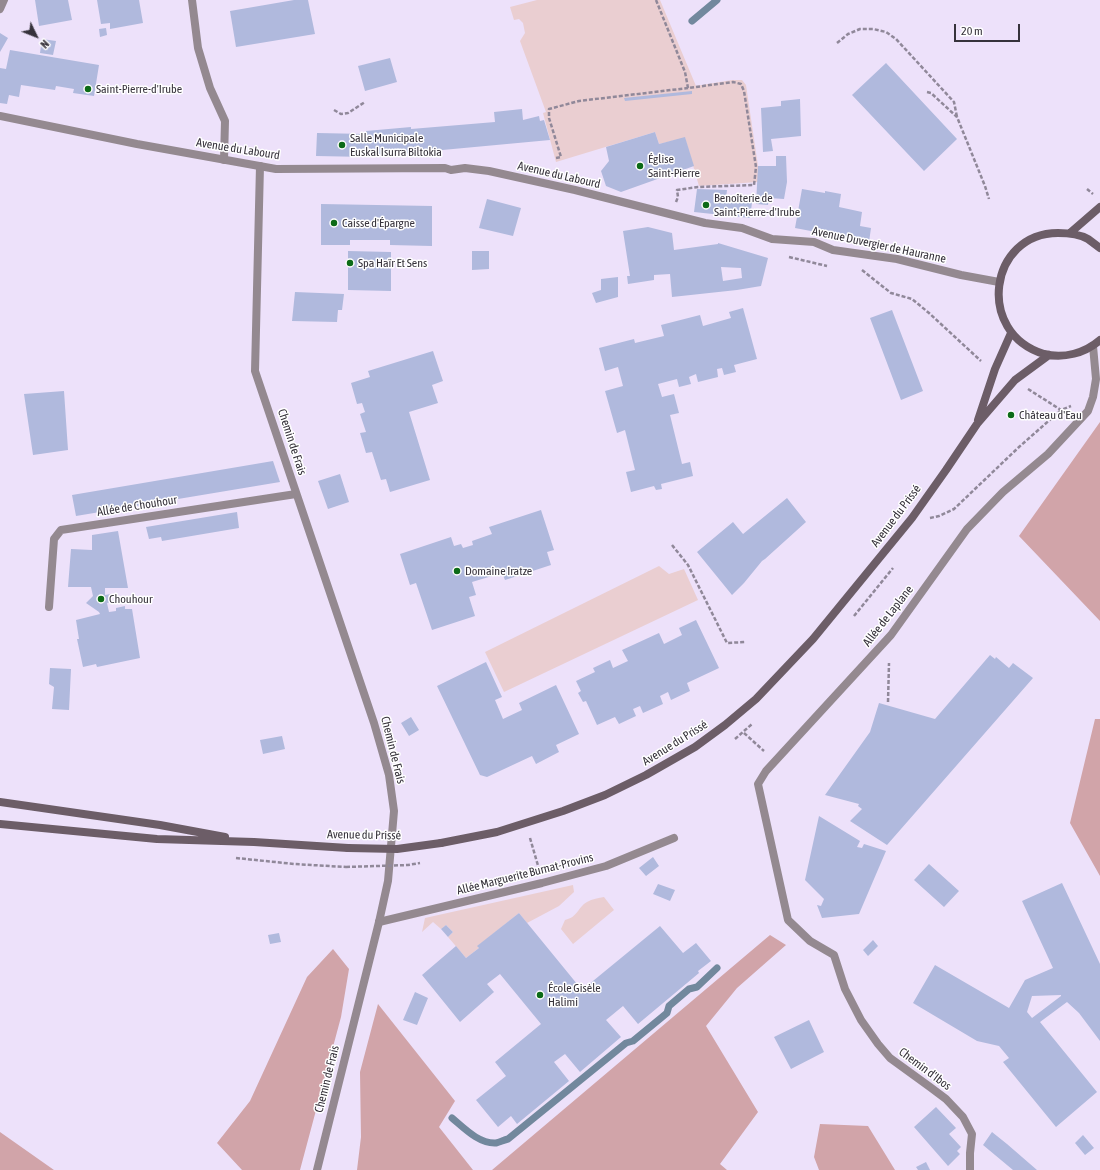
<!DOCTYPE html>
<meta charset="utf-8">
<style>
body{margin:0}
#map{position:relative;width:1100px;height:1170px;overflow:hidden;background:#ede1fa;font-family:"Asap Condensed",sans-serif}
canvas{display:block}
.north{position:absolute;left:16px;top:16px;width:40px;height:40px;-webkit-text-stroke:3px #fff;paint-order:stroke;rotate:133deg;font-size:11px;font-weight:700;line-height:16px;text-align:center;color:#36323b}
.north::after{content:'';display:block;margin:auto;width:14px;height:18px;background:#36323b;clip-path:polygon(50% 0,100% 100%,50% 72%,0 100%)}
.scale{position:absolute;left:954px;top:24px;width:66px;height:18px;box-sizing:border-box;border:2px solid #36323b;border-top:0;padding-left:5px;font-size:12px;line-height:14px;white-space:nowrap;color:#36323b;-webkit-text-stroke:3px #fff;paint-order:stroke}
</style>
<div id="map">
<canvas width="1100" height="1170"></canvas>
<div class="north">N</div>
<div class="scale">20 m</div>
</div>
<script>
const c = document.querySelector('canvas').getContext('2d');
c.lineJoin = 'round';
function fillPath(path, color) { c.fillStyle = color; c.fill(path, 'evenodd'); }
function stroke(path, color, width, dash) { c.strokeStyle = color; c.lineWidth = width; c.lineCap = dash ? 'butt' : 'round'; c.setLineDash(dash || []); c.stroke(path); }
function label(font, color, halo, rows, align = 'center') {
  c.font = font + ' "Asap Condensed",sans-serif'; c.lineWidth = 3; c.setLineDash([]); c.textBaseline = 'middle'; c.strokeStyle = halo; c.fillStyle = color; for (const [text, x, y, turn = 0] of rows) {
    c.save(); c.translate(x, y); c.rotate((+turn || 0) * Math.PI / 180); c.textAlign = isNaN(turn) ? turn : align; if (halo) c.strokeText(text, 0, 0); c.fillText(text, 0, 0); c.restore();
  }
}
const green = new Path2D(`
 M 537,0 L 660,0 L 696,86 L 732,80 L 742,80 L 746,85 L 758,166 L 758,182 L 699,186 L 685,138 L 659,144 L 655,132 L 556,162 L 543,113 L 546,112 L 520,41 L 525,33 L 523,23 L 519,19 L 514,20 L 510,7 Z
 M 659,566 L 669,574 L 684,569 L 698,600 L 504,692 L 485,652 Z
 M 573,885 L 574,892 L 559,906 L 527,923 L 519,913 L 478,946 L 479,948 L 466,958 L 448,937 L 453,932 L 446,925 L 441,929 L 433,922 L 422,932 L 425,918 Z
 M 604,897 L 614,910 L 573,944 L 561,929 L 565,920 C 578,917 578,907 587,902 C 592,899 599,898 604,897 Z`);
const forest = new Path2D(`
 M 1100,422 L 1100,621 L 1019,536 Z
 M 1095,719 L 1100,719 L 1100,876 L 1070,823 Z
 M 770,935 L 786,945 L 737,988 L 706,1026 L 758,1112 L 720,1164 L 727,1170 L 492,1170 Z
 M 333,949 L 349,969 L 341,1017 L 300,1170 L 242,1170 L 217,1143 L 250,1101 L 307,977 Z
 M 378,1004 L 455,1101 L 439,1127 L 473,1170 L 357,1170 L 361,1137 L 360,1072 Z
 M 820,1124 L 868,1126 L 895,1170 L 819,1170 L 814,1157 Z
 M 0,1132 L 54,1170 L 0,1170 Z`);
const stream = new Path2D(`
 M 692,21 L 717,0
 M 452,1118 C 464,1128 479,1144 496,1143 C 500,1142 504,1140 508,1139 L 626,1043 L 633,1041 L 667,1013 L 669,1006 L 689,989 L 697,987 L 717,968`);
const building = new Path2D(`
 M 35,0 L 68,0 L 72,20 L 39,26 Z
 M 97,0 L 139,0 L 143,23 L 110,29 L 110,23 L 101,24 Z
 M 294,0 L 308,0 L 315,34 L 236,47 L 230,11 Z
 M 106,28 L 107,35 L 100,37 L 99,29 Z
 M 0,33 L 8,38 L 0,52 Z
 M 42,39 L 56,41 L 53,55 L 40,53 Z
 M 10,50 L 99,65 L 94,96 L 73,93 L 74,89 L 56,86 L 55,90 L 21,85 L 19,97 L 9,95 L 7,104 L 0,103 L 0,68 L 6,69 Z
 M 390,58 L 397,82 L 365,91 L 358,66 Z
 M 886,63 L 957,139 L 924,171 L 852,95 Z
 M 692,91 L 692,94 L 625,101 L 624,98 Z
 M 800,99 L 801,136 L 771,139 L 773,151 L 763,152 L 761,108 L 781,106 L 781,101 Z
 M 522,109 L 523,120 L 539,116 L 540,121 L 544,120 L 550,140 L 367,157 L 316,156 L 317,133 L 366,134 L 366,131 L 411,127 L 411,129 L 495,122 L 494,112 Z
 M 655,132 L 659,144 L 685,137 L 694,166 L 621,192 L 606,186 L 601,171 L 609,161 L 606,147 Z
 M 776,156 L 786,156 L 787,182 L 784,199 L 769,198 L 768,205 L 756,204 L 758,166 L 776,166 Z
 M 697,189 L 727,190 L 726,198 L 753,195 L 750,218 L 694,212 Z
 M 802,189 L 825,193 L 825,191 L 841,194 L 839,207 L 862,212 L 860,226 L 871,228 L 869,242 L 795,228 Z
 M 487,199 L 521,208 L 513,236 L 479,228 Z
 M 321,204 L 432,206 L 432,246 L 390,245 L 390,240 L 350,240 L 350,245 L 321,245 Z
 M 648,227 L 672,233 L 674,250 L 718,244 L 718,243 L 768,258 L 761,286 L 737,290 L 672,297 L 670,274 L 654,275 L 654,280 L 628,284 L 627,276 L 630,276 L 623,231 ZM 721,267 L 741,268 L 742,278 L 723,281 Z
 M 348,251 L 391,252 L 391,291 L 348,290 Z
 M 472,251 L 489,251 L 489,269 L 472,270 Z
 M 618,277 L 618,297 L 596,303 L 592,293 L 601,290 L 601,279 Z
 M 295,292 L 344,294 L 342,310 L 338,310 L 337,322 L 292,321 Z
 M 743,308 L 757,359 L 734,365 L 736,372 L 724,375 L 722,368 L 717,369 L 718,377 L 698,382 L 696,374 L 689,377 L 691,384 L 679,387 L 677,379 L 658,384 L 662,397 L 674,394 L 679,413 L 670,415 L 682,464 L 690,462 L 693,476 L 661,484 L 662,489 L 656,490 L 654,486 L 631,492 L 626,472 L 635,470 L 625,430 L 617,433 L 605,391 L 623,386 L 618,367 L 605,371 L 599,348 L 634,339 L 635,343 L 664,336 L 661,325 L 700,315 L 703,326 L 731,318 L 729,312 Z
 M 892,310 L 923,391 L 901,400 L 870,318 Z
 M 433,351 L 443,381 L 432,385 L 438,403 L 409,412 L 430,480 L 390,492 L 386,479 L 381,480 L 372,452 L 366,453 L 360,433 L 366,432 L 360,414 L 365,412 L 362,403 L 357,404 L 351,383 L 370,377 L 368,371 Z
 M 64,391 L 68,450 L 33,455 L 24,394 Z
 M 273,461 L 280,482 L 76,516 L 72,495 Z
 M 340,474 L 349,502 L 328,509 L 318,481 Z
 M 787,498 L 806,522 L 765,559 L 762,561 L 744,583 L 732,595 L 697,552 L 733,522 L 743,534 Z
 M 541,510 L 554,550 L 547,552 L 551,565 L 505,580 L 502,573 L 472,582 L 476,595 L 469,597 L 475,616 L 432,630 L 416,583 L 410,585 L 400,554 L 451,537 L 454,546 L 461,544 L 463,548 L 473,545 L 472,541 L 492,534 L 489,527 Z
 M 237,512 L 239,528 L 162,541 L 161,537 L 149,539 L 146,527 Z
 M 118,531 L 128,588 L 105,588 L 105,595 L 111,594 L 112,602 L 107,603 L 109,612 L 116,611 L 116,608 L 125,606 L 125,609 L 132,609 L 140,658 L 97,667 L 96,664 L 83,667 L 77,639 L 79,639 L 76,620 L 100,614 L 99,612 L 86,603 L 93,596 L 91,587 L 68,587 L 71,549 L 92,550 L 92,535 Z
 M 696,620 L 719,668 L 687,683 L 690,691 L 671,700 L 668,692 L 660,696 L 663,704 L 643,713 L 640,706 L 633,709 L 636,716 L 619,724 L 615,717 L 597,725 L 586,701 L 583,702 L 578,693 L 581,691 L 576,681 L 595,672 L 593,668 L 610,660 L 613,668 L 628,661 L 622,650 L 659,633 L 664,644 L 682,635 L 679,628 Z
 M 990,655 L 995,659 L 996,657 L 1009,668 L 1013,663 L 1033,678 L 887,845 L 850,821 L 862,809 L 858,806 L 859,804 L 825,795 L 870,732 L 879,703 L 935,719 Z
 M 486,662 L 502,697 L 495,700 L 503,719 L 522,710 L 519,703 L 556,685 L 579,734 L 556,745 L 559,752 L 536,764 L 532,756 L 487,777 L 480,775 L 437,686 Z
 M 50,668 L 71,669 L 69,710 L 52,709 L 54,687 L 49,684 Z
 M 411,717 L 419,730 L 409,736 L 401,723 Z
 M 282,736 L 285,749 L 263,754 L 260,740 Z
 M 819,816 L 860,841 L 857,847 L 862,848 L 864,844 L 886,851 L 859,914 L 822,918 L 817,905 L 821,906 L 824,899 L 805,880 Z
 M 653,857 L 659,866 L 646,876 L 639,868 Z
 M 929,864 L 959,891 L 944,907 L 914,880 Z
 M 1062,883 L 1100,964 L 1100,1041 L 1079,1013 L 1067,1002 L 1040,1022 L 1097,1092 L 1056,1127 L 1003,1062 L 1009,1058 L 999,1046 L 977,1041 L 913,1003 L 935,965 L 1009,1008 L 1025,980 L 1053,968 L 1022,901 ZM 1061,995 L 1061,996 L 1032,1018 L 1027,1012 L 1032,996 Z
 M 658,884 L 675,890 L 670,901 L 653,894 Z
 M 519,913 L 582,990 L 660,926 L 683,953 L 696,943 L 711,961 L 698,971 L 699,973 L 638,1024 L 623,1006 L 606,1020 L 621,1037 L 580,1072 L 565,1054 L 554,1062 L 569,1081 L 517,1124 L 511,1116 L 498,1127 L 476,1100 L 506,1076 L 495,1062 L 541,1024 L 500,974 L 487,984 L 494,992 L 460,1022 L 422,975 L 456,946 L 466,958 L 479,948 L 477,946 Z
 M 446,925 L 453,932 L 448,937 L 441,929 Z
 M 279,933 L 281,942 L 270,944 L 268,935 Z
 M 873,940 L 878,946 L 868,956 L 863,950 Z
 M 415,992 L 428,998 L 417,1025 L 403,1020 Z
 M 809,1020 L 824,1052 L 791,1069 L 774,1037 Z
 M 936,1107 L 956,1128 L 949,1134 L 961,1147 L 957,1151 L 960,1154 L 948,1166 L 914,1127 Z
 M 992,1132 L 1007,1144 L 1037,1170 L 1013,1170 L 983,1145 Z
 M 1083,1135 L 1094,1148 L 1085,1155 L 1075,1143 Z
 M 926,1162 L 930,1170 L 918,1170 L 916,1167 Z`);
const path = new Path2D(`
 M 656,0 L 685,72 L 688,88 L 733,82 L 741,84 L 744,91 L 756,167 L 754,185 L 698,187 L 677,190 L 678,197 L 676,202
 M 837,43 L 848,34 L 860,29 L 873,29 L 886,32 L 896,39 L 954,102 L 957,117
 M 927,92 L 931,93 L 957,117 L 985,186 L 989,199
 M 334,110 L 341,114 L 348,113 L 365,102
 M 556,158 L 561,157 L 549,118 L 549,109 L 579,101 L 688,88
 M 1087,189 L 1093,194
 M 789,257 L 827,266
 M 862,270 L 891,293 L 912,299 L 929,313 L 981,361
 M 1028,389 L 1061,410
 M 930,518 L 939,516 L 954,509 L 1019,447 L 1061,410 L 1071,406
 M 672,545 L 688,565 L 727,643 L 745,642
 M 854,616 L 893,568
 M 888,702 L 889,663
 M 744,733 L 764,751
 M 735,739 L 752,724
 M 530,838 L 539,869
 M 236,858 L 294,864 L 346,867`);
const service = new Path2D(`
 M 379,922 L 542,883 L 606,866 L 674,838`);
const minor = new Path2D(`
 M 192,0 L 198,48 L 210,88 L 225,121 L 224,160
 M 0,9 L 4,0
 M 260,166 L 255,371 L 374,723 L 389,775 L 394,811 L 388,881 L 379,922 L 317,1170
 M 49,607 L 54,539 L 61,530 L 296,494
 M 970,1170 L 970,1153 L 972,1134 L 963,1117 L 946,1099 L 930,1087 L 890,1058 L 878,1044 L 861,1020 L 845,989 L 834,955 L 810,941 L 788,920 L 758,784 L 766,771 L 891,635 L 967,529 L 1003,492 L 1048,454 L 1088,411 L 1093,397 L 1096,379 L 1093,346`);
const tertiary = new Path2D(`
 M 0,116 L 137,144 L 276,169 L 445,168 L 451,170 L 465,168 L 489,171 L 575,190 L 705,223 L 742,228 L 772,239 L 814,242 L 833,250 L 897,259 L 961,275 L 999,282`);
const secondary = new Path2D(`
 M 1070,233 L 1100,207
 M 1100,248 C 1096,245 1092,242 1088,239 C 1079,234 1068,233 1058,233 C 989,233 975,333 1044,354 C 1064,359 1085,353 1100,340
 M 978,420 L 995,369 L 1011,333
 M 0,802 L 160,825 L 225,837
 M 0,824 L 157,839 L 254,842 L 348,848
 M 441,843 L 497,832 L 563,811 L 605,795 L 646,775 L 695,747 L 725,725 L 756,699 L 813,639 L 912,518 L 946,470 L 977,424 L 1015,380 L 1049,355`);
const pathBridge = new Path2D(`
 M 346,867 L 408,865 L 420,863`);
const secondaryBridge = new Path2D(`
 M 348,848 L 397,849 L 441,843`);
const markers = [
 [88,89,4,"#0c6b17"],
 [342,145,4,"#0c6b17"],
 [640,166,4,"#0c6b17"],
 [706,205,4,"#0c6b17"],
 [334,223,4,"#0c6b17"],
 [350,263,4,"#0c6b17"],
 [1011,415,4,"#0c6b17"],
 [457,571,4,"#0c6b17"],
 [101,599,4,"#0c6b17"],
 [540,995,4,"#0c6b17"]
];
const poiNames = [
 ["Saint-Pierre-d'Irube",96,89],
 ["Salle Municipale",350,138],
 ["Euskal Isurra Biltokia",350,152],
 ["Église",648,159],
 ["Saint-Pierre",648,173],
 ["Benoîterie de",714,198],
 ["Saint-Pierre-d'Irube",714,212],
 ["Caisse d'Épargne",342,223],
 ["Spa Haïr Et Sens",358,263],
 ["Château d'Eau",1019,415],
 ["Domaine Iratze",465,571],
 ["Chouhour",109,599],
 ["École Gisèle",548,988],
 ["Halimi",548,1002]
];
const streetNames = [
 ["Avenue du Labourd",238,149,9],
 ["Avenue du Labourd",559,175,13],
 ["Avenue Duvergier de Hauranne",879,245,12],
 ["Chemin de Frais",292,442,72],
 ["Allée de Chouhour",137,506,-9],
 ["Avenue du Prissé",896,516,-53],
 ["Allée de Laplane",888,616,-52],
 ["Avenue du Prissé",675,743,-32],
 ["Chemin de Frais",393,750,76],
 ["Avenue du Prissé",364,835,1],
 ["Allée Marguerite Burnat-Provins",525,874,-14],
 ["Chemin d'Ibos",925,1069,37],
 ["Chemin de Frais",327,1079,-76]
];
fillPath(green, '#eaced1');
fillPath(forest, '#d1a4a9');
stroke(stream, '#72889d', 7);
fillPath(building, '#b0b9dd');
stroke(path, '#908899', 2.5, [4, 2]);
stroke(service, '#948990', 8);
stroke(minor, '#948990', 8);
stroke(tertiary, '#948990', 8);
stroke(secondary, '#6c5d67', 8);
stroke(pathBridge, '#908899', 2.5, [4, 2]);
stroke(secondaryBridge, '#6c5d67', 8);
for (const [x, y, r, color] of markers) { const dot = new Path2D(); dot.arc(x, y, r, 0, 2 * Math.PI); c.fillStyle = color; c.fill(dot); stroke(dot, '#fff', 1.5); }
label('12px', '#36323b', '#fff', poiNames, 'left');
label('12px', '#36323b', '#fff', streetNames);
</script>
